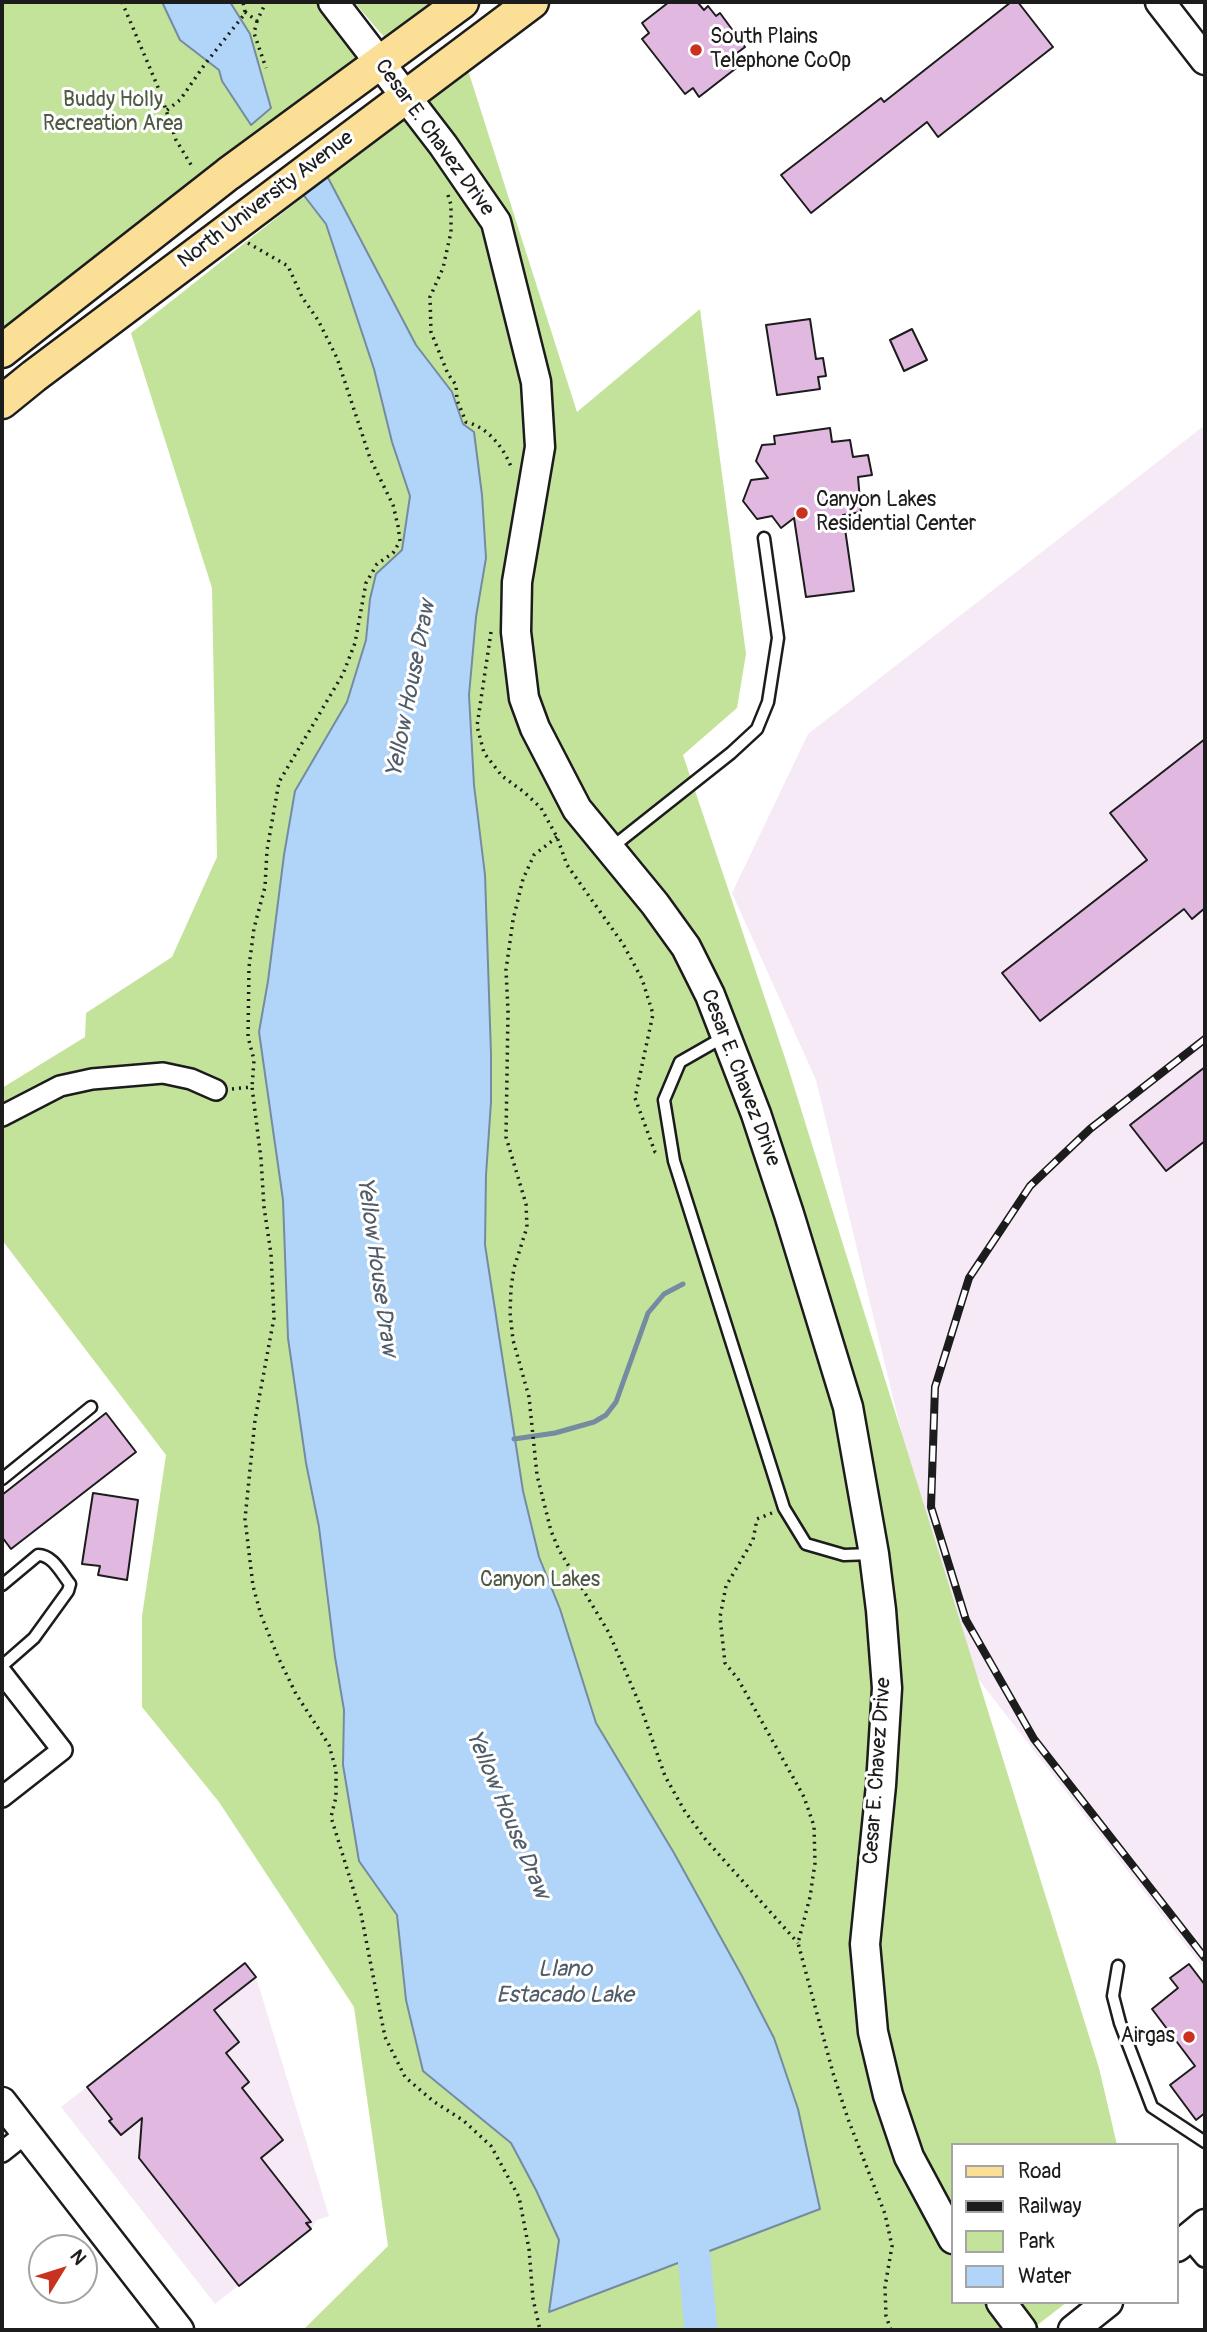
<!DOCTYPE html>
<style>
body{margin:0}
#map{position:relative;width:1207px;height:2332px;overflow:hidden;background:#fff;font-family:Pangolin,sans-serif}
canvas{display:block}
.frame{position:absolute;inset:0;border:4px solid #1c1c1c;pointer-events:none}
.legend{position:absolute;left:951px;top:2143px;width:228px;height:161px;box-sizing:border-box;background:#fff;border:2px solid #a4a4a4;margin:0;padding:9px 12px;list-style:none;font-size:21px;color:#1c1c1c}
.legend li{display:flex;align-items:center;gap:14px;height:35px}
.legend b{width:35px;border:2px solid #a4a4a4}
.north{position:absolute;left:28px;top:2234px;width:70px;height:70px;box-sizing:border-box;background:#fff;border:2px solid #a4a4a4;border-radius:50%;rotate:52deg;font-size:19px;font-weight:700;line-height:28px;text-align:center;color:#1c1c1c}
.north::after{content:'';display:block;margin:auto;width:24px;height:32px;background:#c8321e;clip-path:polygon(50% 0,100% 100%,50% 72%,0 100%)}
</style>
<div id="map">
<canvas width="1207" height="2332"></canvas>
<div class="frame"></div>
<ul class="legend">
<li><b style="height:9px;background:#fbdf96"></b>Road</li>
<li><b style="height:9px;background:#1c1c1c"></b>Railway</li>
<li><b style="height:19px;background:#c3e39b"></b>Park</li>
<li><b style="height:19px;background:#b0d5f9"></b>Water</li>
</ul>
<div class="north">N</div>
</div>
<script>
const c = document.querySelector('canvas').getContext('2d');
c.lineJoin = 'round';
function fillPath(path, color) { c.fillStyle = color; c.fill(path, 'evenodd'); }
function stroke(path, color, width, dash) { c.strokeStyle = color; c.lineWidth = width; c.lineCap = dash ? 'butt' : 'round'; c.setLineDash(dash || []); c.stroke(path); }
function label(font, color, halo, rows, align = 'center') {
  c.font = font + ' Pangolin,sans-serif'; c.lineWidth = 6; c.setLineDash([]); c.textBaseline = 'middle'; c.strokeStyle = halo; c.fillStyle = color; for (const [text, x, y, turn = 0] of rows) {
    c.save(); c.translate(x, y); c.rotate((+turn || 0) * Math.PI / 180); c.textAlign = isNaN(turn) ? turn : align; if (halo) c.strokeText(text, 0, 0); c.fillText(text, 0, 0); c.restore();
  }
}
const built = new Path2D(`
 M 1205,425 L 1205,1970 L 975,1675 L 906,1451 L 816,1080 L 732,893 L 808,734 Z
 M 245,1963 L 256,1977 L 329,2216 L 317,2220 L 311,2229 L 215,2304 L 61,2107 Z`);
const green = new Path2D(`
 M 2,2 L 316,2 L 356,59 L 2,344 Z
 M 354,2 L 431,2 L 384,37 Z
 M 467,67 L 577,412 L 700,309 L 746,654 L 737,708 L 683,755 L 787,1064 L 1099,2068 L 1117,2145 L 953,2145 L 953,2302 L 1067,2302 L 1031,2330 L 303,2330 L 388,2246 L 354,2007 L 219,1802 L 142,1707 L 142,1616 L 166,1455 L 2,1240 L 2,1088 L 85,1037 L 86,1013 L 172,957 L 217,857 L 212,588 L 131,333 Z`);
const water = new Path2D(`
 M 162,2 L 230,2 L 250,34 L 271,108 L 251,125 L 222,81 L 219,70 L 180,40 Z
 M 326,174 L 416,345 L 452,392 L 463,424 L 474,432 L 482,495 L 486,558 L 476,617 L 469,695 L 474,785 L 485,875 L 491,1054 L 491,1102 L 486,1175 L 485,1245 L 523,1491 L 539,1557 L 560,1609 L 596,1723 L 674,1853 L 742,1976 L 774,2038 L 798,2109 L 820,2209 L 549,2312 L 559,2240 L 536,2190 L 511,2143 L 423,2071 L 406,2000 L 397,1915 L 359,1861 L 343,1765 L 344,1710 L 335,1657 L 319,1527 L 306,1463 L 288,1338 L 283,1200 L 259,1032 L 268,981 L 284,855 L 295,791 L 347,702 L 366,640 L 370,599 L 376,574 L 402,550 L 410,496 L 392,442 L 374,369 L 326,224 L 302,193 Z`);
const stream = new Path2D(`
 M 514,1439 L 555,1433 L 594,1422 L 606,1415 L 616,1402 L 648,1313 L 664,1294 L 683,1284`);
const river = new Path2D(`
 M 676,2216 L 694,2257 L 701,2330`);
const building = new Path2D(`
 M 669,2 L 697,2 L 704,10 L 708,6 L 716,16 L 720,13 L 745,47 L 737,53 L 744,62 L 699,97 L 693,88 L 685,94 L 642,39 L 649,33 L 642,23 Z
 M 1011,2 L 1018,2 L 1053,47 L 938,137 L 927,122 L 811,213 L 781,175 L 881,98 L 884,102 Z
 M 810,319 L 816,359 L 823,358 L 826,376 L 818,377 L 820,389 L 777,395 L 766,325 Z
 M 912,329 L 927,360 L 904,371 L 890,340 Z
 M 830,428 L 832,442 L 850,440 L 853,457 L 868,455 L 872,475 L 858,477 L 861,512 L 843,515 L 854,591 L 806,597 L 794,518 L 781,528 L 772,516 L 757,519 L 743,501 L 751,480 L 768,478 L 756,461 L 762,445 L 775,444 L 774,436 Z
 M 1205,739 L 1205,908 L 1192,919 L 1184,909 L 1040,1021 L 1002,973 L 1147,860 L 1110,813 Z
 M 1205,1067 L 1205,1141 L 1166,1171 L 1130,1125 Z
 M 106,1413 L 136,1452 L 11,1549 L 2,1537 L 2,1495 Z
 M 93,1493 L 138,1500 L 127,1580 L 98,1575 L 100,1566 L 82,1564 Z
 M 245,1963 L 256,1977 L 214,2010 L 239,2042 L 226,2053 L 249,2082 L 242,2088 L 283,2140 L 261,2158 L 311,2222 L 306,2223 L 311,2229 L 239,2286 L 139,2158 L 142,2118 L 121,2135 L 109,2121 L 112,2119 L 87,2087 Z
 M 1189,1964 L 1205,1985 L 1205,2113 L 1196,2120 L 1170,2085 L 1195,2066 L 1152,2009 L 1178,1988 L 1170,1978 Z`);
const path = new Path2D(`
 M 122,2 L 160,92 L 176,140 L 193,168
 M 245,12 L 257,21 L 266,2
 M 257,21 L 254,33 L 266,68
 M 167,110 L 180,100 L 205,64 L 243,16 L 245,12 L 243,2
 M 448,195 L 451,205 L 451,232 L 443,268 L 430,297 L 431,332 L 448,374 L 456,385 L 457,400 L 466,422 C 488,427 504,448 512,469
 M 248,243 L 288,266 L 302,297 L 318,320 L 337,358 L 370,458 L 393,505 L 398,526 L 400,541 L 393,553 L 377,564 L 366,583 L 355,643 L 343,674 L 279,782 L 267,850 L 265,887 L 254,928 L 249,967 L 248,1037 L 254,1060 L 252,1087
 M 491,632 L 477,726 L 484,753 L 502,776 L 524,792 L 541,808 L 557,837 L 567,865 L 623,944 L 642,979 L 653,1014 L 635,1098 L 655,1152 L 659,1154
 M 557,837 L 534,855 L 523,879 L 513,920 L 506,970 L 508,1011 L 506,1137 L 526,1204 L 527,1227 L 514,1268 L 511,1288 L 510,1313 L 513,1340 L 529,1397 L 537,1475 L 551,1531 L 559,1550 L 609,1633 L 640,1705 L 665,1776 L 684,1810 L 706,1840 L 798,1943
 M 232,1089 L 252,1087 L 261,1159 L 264,1207 L 271,1254 L 274,1318 L 255,1420 L 245,1519 L 253,1586 L 261,1615 L 278,1657 L 296,1694 L 329,1745 L 336,1770 L 336,1797 L 331,1817 L 361,1914 L 385,2037 L 405,2077 L 433,2101 L 464,2121 L 491,2146 L 519,2197 L 529,2249 L 533,2299 L 540,2330
 M 772,1513 L 757,1519 L 753,1540 L 726,1586 L 720,1617 L 725,1663 L 738,1679 L 804,1797 L 814,1826 L 815,1863 L 810,1897 L 798,1943 L 833,2073 L 848,2119 L 885,2214 L 892,2246 L 885,2287 L 886,2316 L 891,2330`);
const lane = new Path2D(`
 M 611,848 L 731,753 L 757,729 L 768,702 L 778,638 L 764,538
 M 722,1038 L 680,1062 L 664,1100 L 674,1161 L 784,1508 L 806,1544 L 844,1555 L 872,1554
 M 2,1479 L 91,1407
 M 2,1585 L 38,1555 C 53,1555 61,1573 70,1584 L 68,1591 L 34,1638 L 2,1666
 M 1118,1966 L 1113,1996 L 1120,2023 L 1152,2107 L 1205,2142`);
const street = new Path2D(`
 M 2,1116 L 60,1086 L 92,1079 L 163,1073 L 191,1079 L 216,1090
 M 2,1673 L 62,1750 L 2,1797
 M 2,2152 L 26,2133
 M 1189,2238 L 1205,2257`);
const secondary = new Path2D(`
 M 333,2 L 443,145 L 496,222 L 536,382 L 540,447 L 517,582 L 516,632 L 524,698 L 535,728 L 577,809 L 655,904 L 686,947 L 710,995 L 756,1114 L 789,1214 L 848,1407 L 874,1554 L 881,1610 L 887,1688 L 881,1785 L 865,1944 L 873,2032 L 888,2095 L 909,2157 L 953,2239
 M 1160,2 L 1205,60
 M 2,2102 L 179,2330
 M 1177,2247 L 1205,2224
 M 1001,2302 L 1022,2330
 M 1073,2330 L 1108,2302`);
const primary = new Path2D(`
 M 2,351 L 228,174 L 462,2
 M 2,402 L 34,376 L 532,2`);
const rail = new Path2D(`
 M 1205,1039 L 1090,1129 L 1030,1186 L 969,1278 L 935,1387 L 931,1507 L 966,1620 L 1034,1739 L 1205,1958`);
const markers = [
 [696,50,7,"#c8321e"],
 [802,513,7,"#c8321e"],
 [1189,2037,7,"#c8321e"]
];
const poiNames = [
 ["South Plains",710,38],
 ["Telephone CoOp",710,62],
 ["Canyon Lakes",816,501],
 ["Residential Center",816,525],
 ["Airgas",1175,2037,"right"]
];
const parkNames = [
 ["Buddy Holly",113,101],
 ["Recreation Area",113,125],
 ["Canyon Lakes",540,1581]
];
const streetNames = [
 ["Cesar E. Chavez Drive",434,138,54],
 ["North University Avenue",266,200,-37],
 ["Cesar E. Chavez Drive",740,1078,69],
 ["Cesar E. Chavez Drive",878,1771,-86]
];
const waterNames = [
 ["Yellow House Draw",412,689,-79],
 ["Yellow House Draw",376,1267,82],
 ["Yellow House Draw",507,1815,67],
 ["Llano",565,1970],
 ["Estacado Lake",565,1996]
];
fillPath(built, '#f6eaf6');
fillPath(green, '#c3e39b');
fillPath(water, '#b0d5f9');
stroke(water, '#758ba1', 2);
stroke(stream, '#758ba1', 5);
stroke(river, '#b0d5f9', 33);
fillPath(building, '#e1b8e0');
stroke(building, '#1c1c1c', 2);
stroke(lane, '#1c1c1c', 15);
stroke(street, '#1c1c1c', 24);
stroke(secondary, '#1c1c1c', 33);
stroke(primary, '#1c1c1c', 37);
stroke(path, '#1c1c1c', 3.5, [2, 5]);
stroke(lane, '#fff', 10);
stroke(street, '#fff', 19);
stroke(secondary, '#fff', 28);
stroke(primary, '#fbdf96', 32);
stroke(rail, '#1c1c1c', 8);
stroke(rail, '#fff', 5, [16]);
for (const [x, y, r, color] of markers) { const dot = new Path2D(); dot.arc(x, y, r, 0, 2 * Math.PI); c.fillStyle = color; c.fill(dot); stroke(dot, '#fff', 2.5); }
label('21px', '#1c1c1c', '#fff', poiNames, 'left');
label('21px', '#4e5842', '#fff', parkNames);
label('21px', '#1c1c1c', '#fff', streetNames);
label('italic 23px', '#505d69', '#fff', waterNames);
</script>
